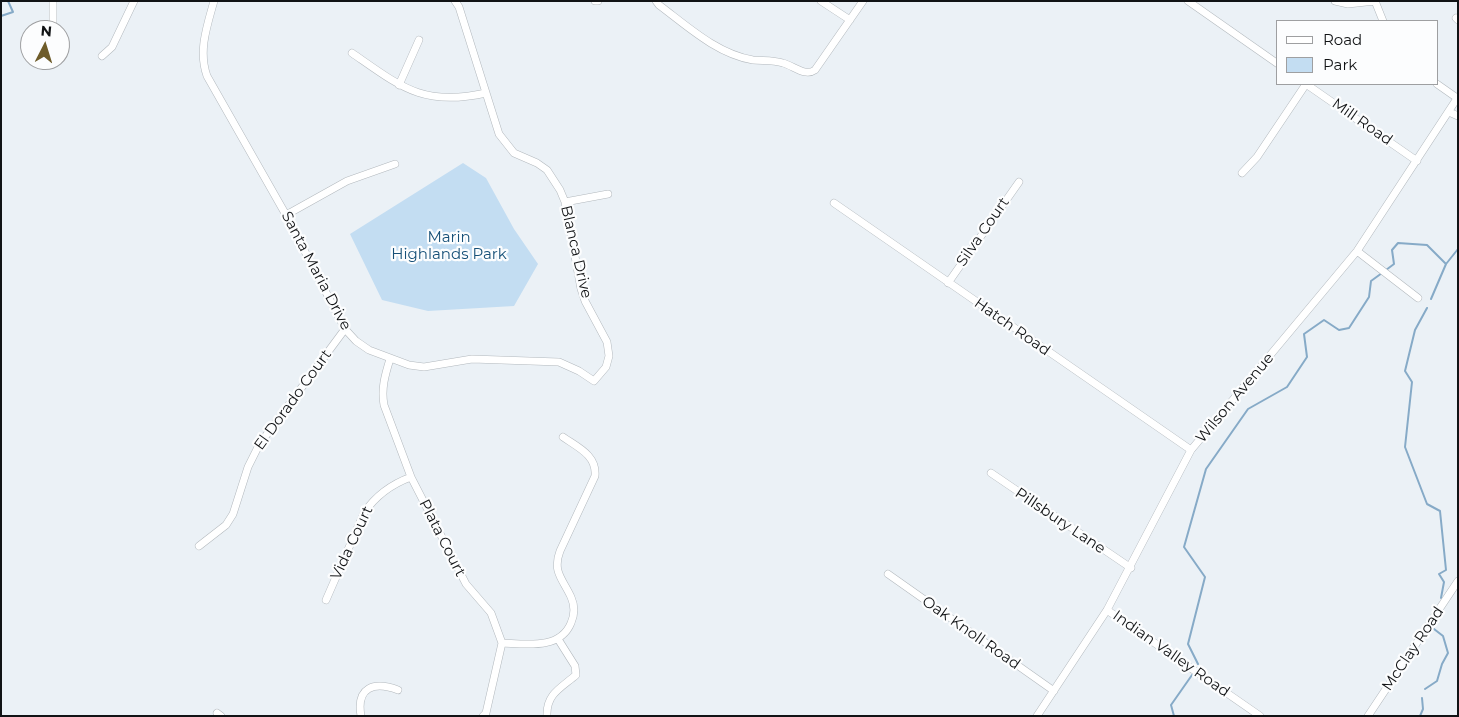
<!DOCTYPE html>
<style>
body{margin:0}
#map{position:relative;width:1459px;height:717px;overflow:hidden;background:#ebf1f6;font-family:Montserrat,sans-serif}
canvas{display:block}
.frame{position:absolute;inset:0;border:2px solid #111315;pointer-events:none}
.legend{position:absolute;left:1276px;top:20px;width:162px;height:65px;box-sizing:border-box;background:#fcfdfe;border:1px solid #9e9fa1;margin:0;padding:6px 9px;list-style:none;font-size:15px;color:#111315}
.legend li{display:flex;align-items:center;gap:10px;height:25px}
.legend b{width:25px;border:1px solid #9e9fa1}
.north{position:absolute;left:20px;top:20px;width:50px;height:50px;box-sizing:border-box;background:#fcfdfe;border:1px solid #9e9fa1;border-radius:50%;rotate:5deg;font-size:14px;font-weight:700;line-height:20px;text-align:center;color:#111315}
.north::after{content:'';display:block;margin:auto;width:18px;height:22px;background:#6e5c2a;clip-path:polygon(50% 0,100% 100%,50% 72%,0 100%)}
</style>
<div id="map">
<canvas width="1459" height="717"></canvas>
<div class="frame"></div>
<ul class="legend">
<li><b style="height:6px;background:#fff"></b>Road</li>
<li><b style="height:14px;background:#c3ddf2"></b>Park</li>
</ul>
<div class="north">N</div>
</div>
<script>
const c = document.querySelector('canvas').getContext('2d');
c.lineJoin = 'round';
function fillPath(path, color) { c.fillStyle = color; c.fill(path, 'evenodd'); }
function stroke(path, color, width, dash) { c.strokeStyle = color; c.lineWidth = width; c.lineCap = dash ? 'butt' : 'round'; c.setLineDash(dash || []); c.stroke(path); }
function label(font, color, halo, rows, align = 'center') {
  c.font = font + ' Montserrat,sans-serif'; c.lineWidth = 4.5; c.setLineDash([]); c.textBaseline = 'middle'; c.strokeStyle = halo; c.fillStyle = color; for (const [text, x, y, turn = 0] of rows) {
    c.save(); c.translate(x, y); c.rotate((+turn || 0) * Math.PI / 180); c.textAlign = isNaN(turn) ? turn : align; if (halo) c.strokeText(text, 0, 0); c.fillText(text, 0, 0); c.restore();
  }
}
const green = new Path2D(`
 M 463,163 L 486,178 L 514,229 L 538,264 L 514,306 L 428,311 L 382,300 L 350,234 Z`);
const stream = new Path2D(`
 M 1,16 L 13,12 L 8,1
 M 1386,270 L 1394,264 L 1392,250 L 1398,243 L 1427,245 L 1446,264 L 1458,249
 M 1431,299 L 1446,264
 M 1427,308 L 1415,330 L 1405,371 L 1412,382 L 1405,447 L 1427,504 L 1440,511 L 1446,570 L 1439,574 L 1444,582 L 1441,598
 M 1198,664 L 1188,644 L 1205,577 L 1184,547 L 1206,469 L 1248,409 L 1287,387 L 1307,357 L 1304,334 L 1324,320 L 1339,330 L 1349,328 L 1369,297 L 1371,281 L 1382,273
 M 1425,689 L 1437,681 L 1442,664 L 1448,653 L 1443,636 L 1434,629
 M 1174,716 L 1171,705 L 1192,675
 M 1420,716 L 1423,709 L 1422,698`);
const street = new Path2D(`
 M 214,1 C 207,26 198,51 207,76 L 286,215 L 345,329 L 356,341 L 369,350 L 409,365 L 424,367 L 472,359 L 559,362 L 579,371 L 594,381 L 606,367 L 609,356 L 607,342 L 585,301 L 581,289 L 565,202 L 560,190 L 547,170 L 537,163 L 514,153 L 499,134 L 459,7 L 455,1
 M 595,1 L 598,1
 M 656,1 L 659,5 C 687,26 717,54 753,60 C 763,61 773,60 783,63 C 794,66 805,77 815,70 L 863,1
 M 821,1 L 850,20
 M 1188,1 L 1278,64
 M 1335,1 L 1348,4 L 1375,1
 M 1375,1 L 1383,21
 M 1456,18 L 1458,20
 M 53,30 L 53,1
 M 352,53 C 401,87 423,107 486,93
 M 102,56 L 112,47 L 134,1
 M 1306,84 L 1417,161
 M 1437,84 L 1457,98
 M 399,85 L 419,40
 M 1449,112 L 1458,116
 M 1242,173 L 1257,157 L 1306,84
 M 565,202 L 608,194
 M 834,203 L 1191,450
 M 286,215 L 347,181 L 395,164
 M 1357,251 L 1418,298
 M 948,283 L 1019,182
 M 390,359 C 385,375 381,389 384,405 L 411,477 L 466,584 L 491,613 L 502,643 L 486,713 L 483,716
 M 991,473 L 1131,568
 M 199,546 L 226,525 L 233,514 L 248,467 L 259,445 L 345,329
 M 888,574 L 1054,691
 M 326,600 L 364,513 C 376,495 392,484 411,477
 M 1107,610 L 1260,716
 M 502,643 C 526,644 560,650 571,623 C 575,614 575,606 571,597 C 563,579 552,572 560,551 L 595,476 C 597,455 577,447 563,437
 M 217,713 L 221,716
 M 361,716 C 356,687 374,681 398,690
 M 547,716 C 546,694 561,688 576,675 L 575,666 L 558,639
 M 1037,716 L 1107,610 L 1191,450 L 1357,251 L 1458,97
 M 1368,716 L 1458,581`);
const streetNames = [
 ["Mill Road",1362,122,35],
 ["Silva Court",983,232,-55],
 ["Blanca Drive",576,252,77],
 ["Santa Maria Drive",316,271,62],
 ["Hatch Road",1012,327,35],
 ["Wilson Avenue",1235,398,-50],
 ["El Dorado Court",293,400,-54],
 ["Pillsbury Lane",1060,521,34],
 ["Plata Court",442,538,63],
 ["Vida Court",352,543,-65],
 ["Oak Knoll Road",971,633,35],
 ["McClay Road",1413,649,-56],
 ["Indian Valley Road",1171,654,35]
];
const parkNames = [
 ["Marin",449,238],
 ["Highlands Park",449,255]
];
fillPath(green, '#c3ddf2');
stroke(stream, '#86aac7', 2);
stroke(street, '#b2b8bd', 8);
stroke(street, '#fff', 7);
label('15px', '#111315', '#fcfdfe', streetNames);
label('15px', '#165078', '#fcfdfe', parkNames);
</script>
